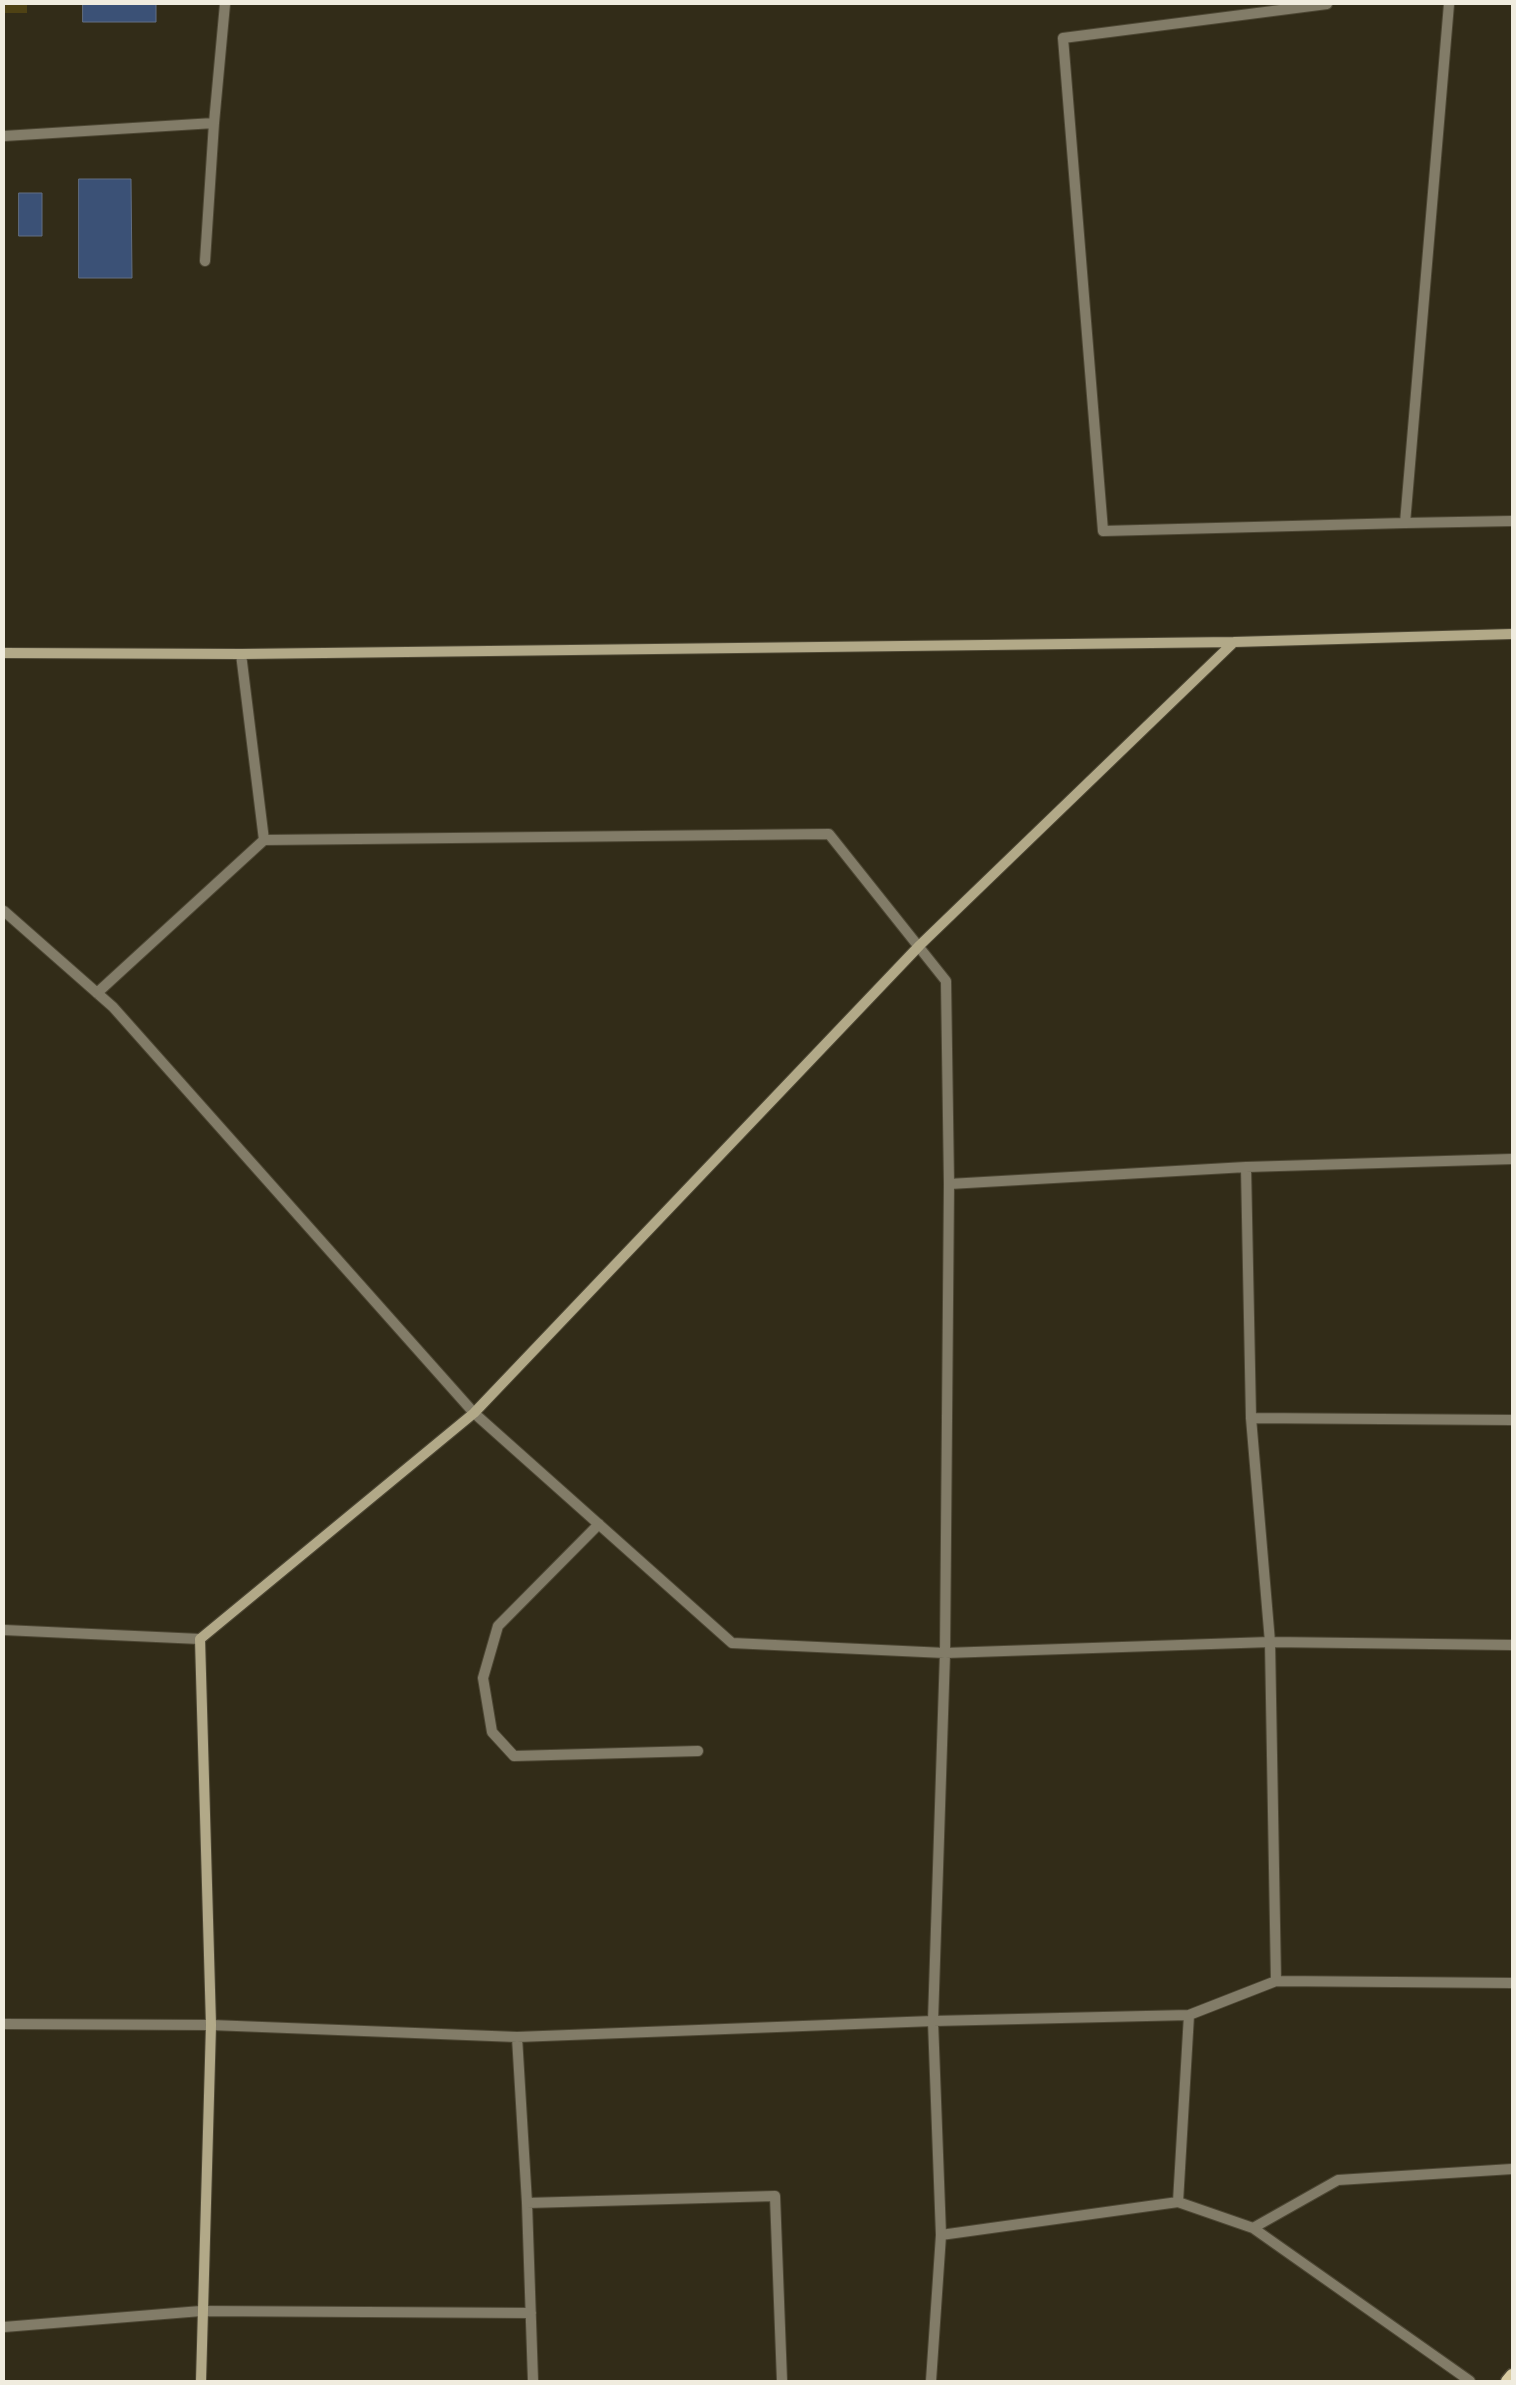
<!DOCTYPE html>
<style>
body{margin:0}
#map{position:relative;width:1516px;height:2385px;overflow:hidden;background:#322c18;font-family:Inter,sans-serif}
canvas{display:block}
.frame{position:absolute;inset:0;border:5px solid #f0ecdf;pointer-events:none}
</style>
<div id="map">
<canvas width="1516" height="2385"></canvas>
<div class="frame"></div>
</div>
<script>
const c = document.querySelector('canvas').getContext('2d');
c.lineJoin = 'round';
function fillPath(path, color) { c.fillStyle = color; c.fill(path, 'evenodd'); }
function stroke(path, color, width, dash) { c.strokeStyle = color; c.lineWidth = width; c.lineCap = dash ? 'butt' : 'round'; c.setLineDash(dash || []); c.stroke(path); }
const green = new Path2D(`
 M 4,4 L 27,4 L 27,13 L 4,13 Z`);
const building = new Path2D(`
 M 83,4 L 156,4 L 156,22 L 83,22 Z
 M 79,179 L 131,179 L 132,278 L 79,278 Z
 M 19,193 L 42,193 L 42,236 L 19,236 Z`);
const lane = new Path2D(`
 M 4,136 L 214,123
 M 205,261 L 214,123 L 225,4`);
const street = new Path2D(`
 M 1327,4 L 1063,38 L 1103,531 L 1405,523 L 1449,4
 M 1405,523 L 1512,521
 M 264,840 L 829,834 L 946,981 L 949,1184 L 1246,1167 L 1512,1159
 M 4,911 L 113,1007 L 474,1413 L 732,1643 L 945,1653 L 933,2021 L 1189,2015 L 1276,1981
 M 97,993 L 264,840 L 241,654
 M 1246,1167 L 1251,1418 L 1270,1642 L 1276,1981 L 1512,1983
 M 949,1184 L 945,1653 L 1270,1642 L 1512,1645
 M 1251,1418 L 1512,1420
 M 599,1524 L 498,1626 L 483,1678 L 492,1732 L 514,1756 L 698,1751
 M 4,1630 L 200,1639
 M 4,2024 L 211,2025 L 517,2037 L 933,2021 L 941,2235 L 931,2381
 M 517,2037 L 527,2203 L 533,2381
 M 1178,2202 L 1189,2015
 M 527,2203 L 775,2196 L 782,2381
 M 1253,2228 L 1338,2180 L 1512,2169
 M 941,2235 L 1178,2202 L 1253,2228 L 1470,2381
 M 4,2327 L 201,2311 L 531,2313`);
const secondary = new Path2D(`
 M 4,653 L 241,654 L 1234,642
 M 201,2381 L 211,2025 L 200,1639 L 474,1413 L 920,945 L 1234,642 L 1512,634`);
const primary = new Path2D(`
 M 1507,2381 L 1512,2375`);
fillPath(green, '#4f4214');
fillPath(building, '#3b5176');
stroke(building, '#626e82', 1);
stroke(lane, '#4d4734', 12);
stroke(street, '#4d4734', 12);
stroke(secondary, '#4d4734', 12);
stroke(primary, '#4d4734', 15);
stroke(lane, '#827c68', 10);
stroke(street, '#827c68', 10);
stroke(secondary, '#b2a988', 10);
stroke(primary, '#d8cba1', 12);
</script>
